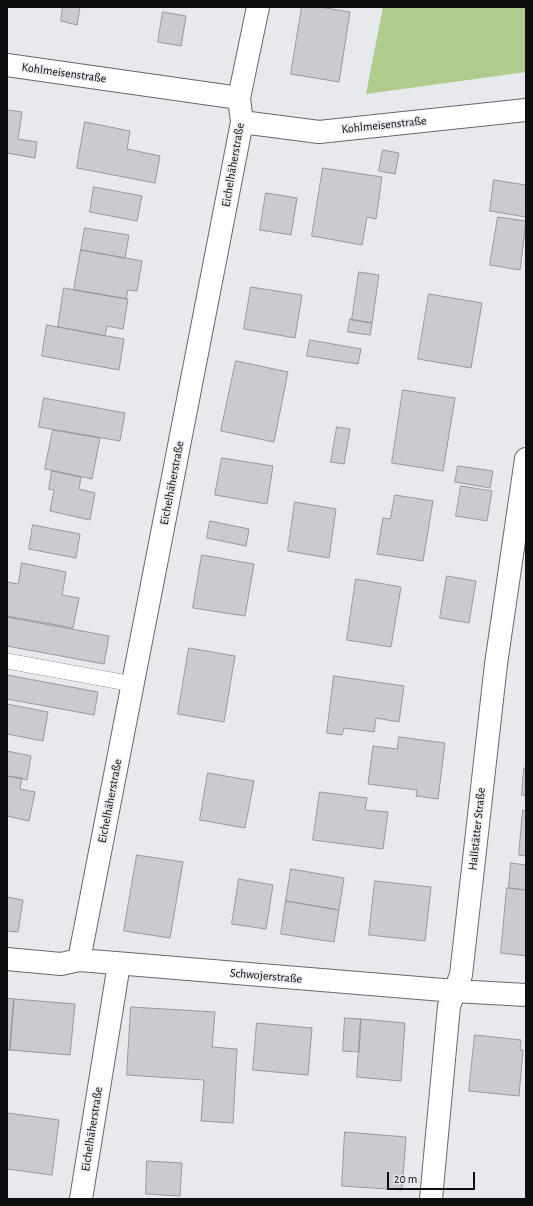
<!DOCTYPE html>
<meta charset="utf-8">
<style>
body{margin:0}
#map{position:relative;width:533px;height:1206px;overflow:hidden;background:#e7e9ed;font-family:"Alegreya Sans",sans-serif}
canvas{display:block}
.frame{position:absolute;inset:0;border:8px solid #0e0e10;pointer-events:none}
.scale{position:absolute;left:387px;top:1172px;width:88px;height:18px;box-sizing:border-box;border:2px solid #0e0e10;border-top:0;padding-left:5px;font-size:12px;line-height:14px;white-space:nowrap;color:#0e0e10;-webkit-text-stroke:3px #e7e9ed;paint-order:stroke}
</style>
<div id="map">
<canvas width="533" height="1206"></canvas>
<div class="frame"></div>
<div class="scale">20 m</div>
</div>
<script>
const c = document.querySelector('canvas').getContext('2d');
c.lineJoin = 'round';
function fillPath(path, color) { c.fillStyle = color; c.fill(path, 'evenodd'); }
function stroke(path, color, width, dash) { c.strokeStyle = color; c.lineWidth = width; c.lineCap = dash ? 'butt' : 'round'; c.setLineDash(dash || []); c.stroke(path); }
function label(font, color, halo, rows, align = 'center') {
  c.font = font + ' "Alegreya Sans",sans-serif'; c.lineWidth = 3; c.setLineDash([]); c.textBaseline = 'middle'; c.strokeStyle = halo; c.fillStyle = color; for (const [text, x, y, turn = 0] of rows) {
    c.save(); c.translate(x, y); c.rotate((+turn || 0) * Math.PI / 180); c.textAlign = isNaN(turn) ? turn : align; if (halo) c.strokeText(text, 0, 0); c.fillText(text, 0, 0); c.restore();
  }
}
const green = new Path2D(`
 M 383,7 L 526,7 L 526,72 L 366,94 Z`);
const building = new Path2D(`
 M 63,7 L 80,7 L 77,25 L 61,21 Z
 M 302,7 L 319,7 L 350,12 L 339,82 L 291,74 Z
 M 163,12 L 186,16 L 181,46 L 158,42 Z
 M 7,110 L 22,112 L 18,139 L 37,142 L 35,158 L 7,153 Z
 M 85,122 L 130,131 L 127,149 L 160,156 L 155,183 L 77,168 Z
 M 383,150 L 399,153 L 395,174 L 379,171 Z
 M 323,168 L 382,177 L 376,219 L 367,217 L 362,245 L 312,236 Z
 M 494,180 L 526,185 L 526,217 L 490,211 Z
 M 94,187 L 142,196 L 137,221 L 90,212 Z
 M 266,193 L 297,198 L 291,235 L 260,230 Z
 M 498,217 L 526,221 L 520,270 L 490,265 Z
 M 85,228 L 129,235 L 125,258 L 81,250 Z
 M 81,250 L 142,261 L 137,291 L 128,290 L 126,299 L 74,290 Z
 M 359,272 L 379,275 L 372,323 L 352,320 Z
 M 251,287 L 302,295 L 295,338 L 244,329 Z
 M 64,288 L 128,299 L 123,329 L 107,326 L 105,336 L 58,327 Z
 M 429,294 L 482,303 L 471,368 L 418,359 Z
 M 350,319 L 372,323 L 370,335 L 348,332 Z
 M 47,325 L 124,339 L 119,370 L 42,356 Z
 M 310,340 L 361,349 L 358,364 L 307,356 Z
 M 236,361 L 288,372 L 274,442 L 221,431 Z
 M 403,390 L 455,398 L 443,471 L 392,463 Z
 M 44,398 L 125,413 L 120,441 L 39,427 Z
 M 337,427 L 350,429 L 344,464 L 331,462 Z
 M 53,430 L 100,438 L 92,479 L 45,469 Z
 M 222,458 L 273,466 L 267,504 L 215,495 Z
 M 458,466 L 493,471 L 490,488 L 455,482 Z
 M 52,471 L 81,477 L 79,489 L 95,493 L 90,520 L 50,511 L 54,490 L 49,489 Z
 M 461,486 L 492,491 L 487,521 L 456,516 Z
 M 395,495 L 433,501 L 423,561 L 377,554 L 383,518 L 390,519 Z
 M 295,502 L 336,509 L 329,558 L 288,551 Z
 M 210,521 L 249,529 L 246,546 L 207,538 Z
 M 33,525 L 80,534 L 76,558 L 29,549 Z
 M 202,555 L 254,564 L 245,616 L 193,608 Z
 M 22,563 L 66,572 L 62,595 L 79,598 L 73,628 L 7,616 L 7,582 L 18,584 Z
 M 447,576 L 476,581 L 469,623 L 440,618 Z
 M 356,579 L 401,587 L 391,647 L 347,640 Z
 M 7,617 L 109,636 L 104,664 L 7,646 Z
 M 189,648 L 235,656 L 224,722 L 178,714 Z
 M 7,675 L 98,692 L 94,715 L 7,699 Z
 M 334,676 L 404,686 L 399,722 L 376,718 L 374,732 L 344,728 L 342,735 L 327,733 Z
 M 7,704 L 48,712 L 43,741 L 7,734 Z
 M 399,737 L 445,743 L 438,799 L 416,796 L 417,790 L 368,784 L 373,746 L 397,749 Z
 M 7,751 L 31,756 L 27,780 L 7,776 Z
 M 524,768 L 526,769 L 526,796 L 522,795 Z
 M 208,773 L 254,781 L 245,828 L 200,820 Z
 M 7,776 L 22,778 L 20,789 L 35,792 L 29,821 L 7,816 Z
 M 320,792 L 367,798 L 365,810 L 388,812 L 383,849 L 313,840 Z
 M 523,810 L 526,811 L 526,856 L 519,855 Z
 M 137,855 L 183,862 L 170,938 L 124,931 Z
 M 511,863 L 526,865 L 526,890 L 509,888 Z
 M 291,869 L 344,878 L 339,910 L 286,901 Z
 M 239,879 L 273,885 L 266,929 L 232,924 Z
 M 375,881 L 431,887 L 425,941 L 369,935 Z
 M 507,888 L 526,890 L 526,956 L 501,953 Z
 M 7,897 L 23,900 L 18,932 L 7,931 Z
 M 286,901 L 339,910 L 334,942 L 281,934 Z
 M 7,998 L 14,999 L 10,1050 L 7,1050 Z
 M 14,999 L 75,1004 L 70,1055 L 10,1050 Z
 M 131,1007 L 215,1012 L 212,1047 L 237,1049 L 233,1123 L 201,1121 L 204,1080 L 127,1075 Z
 M 345,1018 L 361,1019 L 359,1052 L 343,1051 Z
 M 361,1019 L 405,1023 L 401,1081 L 357,1077 Z
 M 257,1023 L 312,1028 L 308,1075 L 253,1070 Z
 M 475,1035 L 521,1040 L 520,1050 L 523,1050 L 519,1096 L 469,1091 Z
 M 7,1113 L 59,1120 L 52,1175 L 7,1169 Z
 M 345,1132 L 406,1137 L 402,1190 L 342,1186 Z
 M 147,1161 L 182,1163 L 180,1196 L 146,1194 Z`);
const service = new Path2D(`
 M 7,661 L 133,684`);
const minor = new Path2D(`
 M 7,65 L 239,98
 M 242,122 L 319,132 L 526,110
 M 7,959 L 61,964 L 79,960 L 455,991 L 526,995
 M 79,960 L 242,122 L 239,98 L 258,7
 M 81,1199 L 119,964
 M 431,1199 L 449,1006 L 461,975 L 496,664 L 526,459`);
const streetNames = [
 ["Kohlmeisenstraße",64,73,8],
 ["Kohlmeisenstraße",384,125,-6],
 ["Eichelhäherstraße",233,165,-80],
 ["Eichelhäherstraße",172,483,-79],
 ["Eichelhäherstraße",110,801,-79],
 ["Hallstätter Straße",477,829,-84],
 ["Schwojerstraße",266,976,5],
 ["Eichelhäherstraße",92,1129,-81]
];
fillPath(green, '#afcc8e');
fillPath(building, '#cbcace');
stroke(building, '#99979b', 1);
stroke(service, '#67686b', 16);
stroke(minor, '#67686b', 24);
stroke(service, '#fff', 15);
stroke(minor, '#fff', 22);
label('12px', '#0e0e10', '#e7e9ed', streetNames);
</script>
